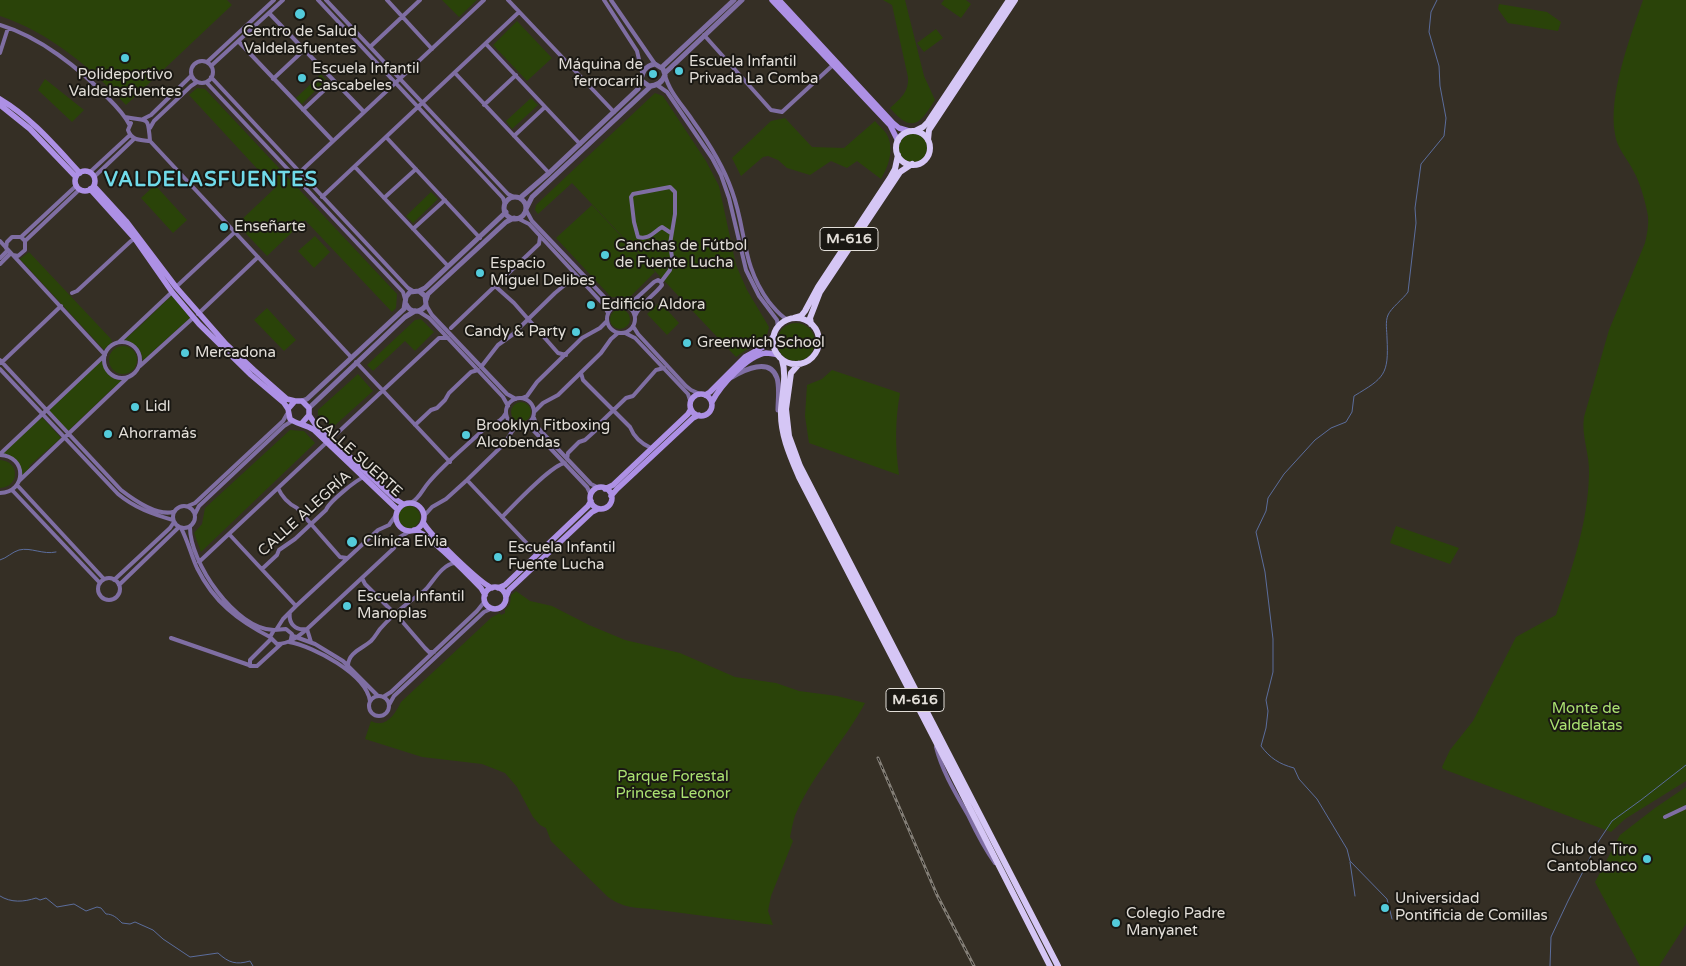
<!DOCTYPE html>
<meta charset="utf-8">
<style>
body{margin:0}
canvas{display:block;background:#352f25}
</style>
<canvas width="1686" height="966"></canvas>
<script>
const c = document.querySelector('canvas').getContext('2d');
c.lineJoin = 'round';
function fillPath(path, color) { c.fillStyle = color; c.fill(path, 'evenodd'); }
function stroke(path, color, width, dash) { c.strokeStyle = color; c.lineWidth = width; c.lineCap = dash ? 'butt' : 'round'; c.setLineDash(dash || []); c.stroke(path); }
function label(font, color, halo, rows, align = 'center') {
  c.font = font + ' "Varela Round",sans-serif'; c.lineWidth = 4; c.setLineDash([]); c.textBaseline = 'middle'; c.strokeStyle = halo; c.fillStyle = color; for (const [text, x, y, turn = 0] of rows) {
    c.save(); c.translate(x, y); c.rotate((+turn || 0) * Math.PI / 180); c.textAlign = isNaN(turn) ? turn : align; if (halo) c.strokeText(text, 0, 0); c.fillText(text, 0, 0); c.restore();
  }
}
const green = new Path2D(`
 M 0,0 L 227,0 L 232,5 L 126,105 C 91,68 49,32 0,16 Z
 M 442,0 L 477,0 L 459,17 Z
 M 883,0 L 905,0 L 924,76 L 935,100 C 920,124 912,134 890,108 C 901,98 909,92 908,77 L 892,5 Z
 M 944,0 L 966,0 L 971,4 L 961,18 L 941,4 Z
 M 1643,0 L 1686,0 L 1686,781 L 1625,819 L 1611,832 L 1443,769 L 1442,767 L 1450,750 L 1473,721 L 1516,637 L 1556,615 C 1572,569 1588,523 1589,474 C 1590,454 1581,436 1584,417 L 1609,330 L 1645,243 C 1647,234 1649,225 1648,216 C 1646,204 1640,182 1634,172 C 1628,159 1617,149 1615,134 C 1608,95 1630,38 1643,0 Z
 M 1499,4 L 1547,12 L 1561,22 L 1558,31 L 1508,23 L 1498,9 Z
 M 517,21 L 552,58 L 527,81 L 493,45 Z
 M 936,29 L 943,38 L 924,52 L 917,43 Z
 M 321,74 L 326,80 L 302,104 L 296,98 Z
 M 45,79 L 84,110 L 72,122 L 38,90 Z
 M 197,88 L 205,89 L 397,294 L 396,308 L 392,312 L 305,220 L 267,256 L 237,224 L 275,188 L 189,95 Z
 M 655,93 L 663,96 L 706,161 L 719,186 L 736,265 L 747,290 L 769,327 L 766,339 L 756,343 L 736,357 L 572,183 L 538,214 L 535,210 L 536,205 Z
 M 531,98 L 538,105 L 512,129 L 506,121 Z
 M 785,118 L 812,147 L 844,148 L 875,121 C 878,125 883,129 886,133 C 895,147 889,166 881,179 L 857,161 L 847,168 L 831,161 L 810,175 L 787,168 L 778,160 L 768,156 L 763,157 L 741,176 L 732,158 L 771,121 Z
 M899 148a14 14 0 1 1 28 0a14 14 0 1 1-28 0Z
 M 155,185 L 187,220 L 173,233 L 141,198 Z
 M 431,192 L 438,199 L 413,223 L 406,216 Z
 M 592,205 L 655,272 L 629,298 L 611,297 L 556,238 Z
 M 315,236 L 330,252 L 314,268 L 298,251 Z
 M 29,252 L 111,339 L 112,342 L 104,350 L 20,259 Z
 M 172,295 L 190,318 L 151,353 L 143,362 C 142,349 136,343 123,341 L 139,327 Z
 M 660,302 L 679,323 L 667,335 L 647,314 Z
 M 267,308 L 296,340 L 284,351 L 254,320 Z
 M610 319a10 10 0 1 1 20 0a10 10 0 1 1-20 0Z
 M 421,319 L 434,332 L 415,351 L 405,341 L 373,371 L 367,365 L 415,320 Z
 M777 342a19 19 0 1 1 38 0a19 19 0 1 1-38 0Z
 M109 360a14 14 0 1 1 28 0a14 14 0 1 1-28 0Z
 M 102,359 C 104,372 110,379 123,381 L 115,389 L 113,388 L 68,431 L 48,410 L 54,404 L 55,405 Z
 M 832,370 L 900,393 C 895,421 895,446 899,475 L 809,443 L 805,416 L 807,385 L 822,379 Z
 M 358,374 L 373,391 L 332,428 L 318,415 L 318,410 Z
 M511 412a10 10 0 1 1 20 0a10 10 0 1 1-20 0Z
 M 42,417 L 61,438 L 29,466 L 30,468 L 22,475 L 12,457 L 2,454 Z
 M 290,430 L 304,431 L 315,443 L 201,552 L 194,533 L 202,524 L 205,508 Z
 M 0,460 C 20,461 20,487 0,488 Z
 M398 517a11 11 0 1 1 22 0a11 11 0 1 1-22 0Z
 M 1396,526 L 1459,548 L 1450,564 L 1390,543 Z
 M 516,591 L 530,601 L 552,606 L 589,625 L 625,640 L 680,653 L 735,677 L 776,683 L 799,691 L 837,696 L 865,703 C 845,740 814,773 797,811 C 793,819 792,829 790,837 L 793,841 L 771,896 L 768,911 L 773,925 C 735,920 697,915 659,910 C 639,907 626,910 608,897 L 551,841 L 546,828 L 540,825 L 533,817 L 517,787 L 505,773 L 482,764 L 422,757 L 365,739 L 371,721 C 386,729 395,714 401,702 L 492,617 L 500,613 L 501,615 L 505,613 L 505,610 L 510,604 L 511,595 Z
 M 1686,787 L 1686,924 L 1659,966 L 1640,966 L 1595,882 L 1620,835 L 1655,808 Z`);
const stream = new Path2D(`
 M 0,560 C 7,558 12,552 19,550 C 31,547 43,555 56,552
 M 1350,862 L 1355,896
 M 0,896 C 11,903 24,902 36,898 L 40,900 L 46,898 L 57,907 L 74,904 L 86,911 L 97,907 L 101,908 L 106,914 C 113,914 117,918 122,923 L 130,924 L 135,922 L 153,930 L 163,939 L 190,957 L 218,953 C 229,963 236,965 250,961 L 253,966
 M 1392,919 L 1387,899 L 1350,861 L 1347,849 L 1317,799 L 1299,779 L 1294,768 C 1279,764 1270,758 1261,746 L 1266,728 L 1268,711 L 1266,700 L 1273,672 L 1273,639 L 1265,572 L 1256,532 L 1266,511 L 1268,498 L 1284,474 L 1315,440 L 1331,428 L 1346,422 L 1352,412 L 1354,396 C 1384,378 1389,375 1387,338 C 1387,331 1385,322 1388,315 C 1391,308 1403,299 1408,292 L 1416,223 L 1415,208 L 1421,164 L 1444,136 L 1446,118 L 1440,86 L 1439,66 L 1429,32 L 1431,12 L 1437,0
 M 1550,966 L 1551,937 L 1568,901 L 1598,842 L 1612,821 L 1641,800 L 1686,765`);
const minor = new Path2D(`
 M 318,0 L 503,198 L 505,204
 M 326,0 L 508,194 L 514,197
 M 387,0 L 432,49
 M 508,0 L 614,112
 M 604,0 L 637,51 L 642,72
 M 611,0 L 655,64
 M 269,13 L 364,112
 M 0,25 C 40,37 79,68 108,98 C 116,106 124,114 129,124
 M 704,35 L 771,110 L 782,112 L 833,65
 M 239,42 L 333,141
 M 486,44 L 580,144
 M 370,47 L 420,0
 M 0,53 L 8,28
 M191 72a11 11 0 1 1 22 0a11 11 0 1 1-22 0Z
 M 207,62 L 274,0
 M 211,66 L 283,0
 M 455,73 L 549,173
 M 665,75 C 669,92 684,107 693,121 C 709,143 723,165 732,191 C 747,232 741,264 769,302 C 775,309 780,316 788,320
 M 211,77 L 408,288 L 413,291
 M 273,79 L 304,50
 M 206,82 L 403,292 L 405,299
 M 657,85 L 667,92 L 712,158 L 721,175 L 729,198 L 746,270 L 759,296 L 777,320 L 778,328
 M 484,105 L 516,75
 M 303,110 L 334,81
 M 125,117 C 148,122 148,114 150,141 L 351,357
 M 143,119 L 151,115 L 191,76
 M 131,123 L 128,130 C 132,141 140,140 150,141
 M 150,128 L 154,121 L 191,86 L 197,82
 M 514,136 L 545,107
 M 386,137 L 480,238
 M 355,167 L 448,266
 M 90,172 L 130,135
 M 299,173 L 484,0
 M 94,177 L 134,139
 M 322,197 L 519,12
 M 384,198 L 416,169
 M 526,210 L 532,221 L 608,301 L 616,306
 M 517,218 L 529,224 L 604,305 L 608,313
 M 413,229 L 445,200
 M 21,237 L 77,185
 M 0,241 L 105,355
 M 25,241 L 80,189
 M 6,248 L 7,242 L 12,237 L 21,237 L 25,241 L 25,250 L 18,256 L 13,255
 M 0,258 L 7,251
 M 0,264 L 10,254
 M 495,286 L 514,303 L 558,353 L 566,355
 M 176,287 L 235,232
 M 72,293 L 77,291 L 131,241 L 135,239
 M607 319a14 14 0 1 1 28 0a14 14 0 1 1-28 0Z
 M 426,305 L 432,315 L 507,394 L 516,399
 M 626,305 L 630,304 L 654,282 L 658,280 L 661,282
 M 418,311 L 429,318 L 503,397 L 508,406
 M 198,314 L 258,257
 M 635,316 C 640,303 654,296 662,285 L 661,282 L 670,270 L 672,257 L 670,244 L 675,214 L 675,192 L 670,187 L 633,194 L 631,197 L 634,222 L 638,237 C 650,240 653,232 662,227 L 671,233
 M 633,326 L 638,334 L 686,386 L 691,390 L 700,394
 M 451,328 L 539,244 L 540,237
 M 625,333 L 635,338 L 688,394 L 691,403
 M104 360a18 18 0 1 1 36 0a18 18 0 1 1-36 0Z
 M 119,342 L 172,292
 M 0,360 L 121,490 C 134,500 156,516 173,512
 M 356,362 L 450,462
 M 1,363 L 61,306
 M 140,366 L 193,318
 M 481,367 L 498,345 L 512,335 L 555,293 L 572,279 L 578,278
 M 0,369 L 118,494 C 135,508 152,514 173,520
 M 581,373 L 583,380 L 630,427 C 634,437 642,444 651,448
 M506 412a14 14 0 1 1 28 0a14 14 0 1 1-28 0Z
 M 522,398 L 527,396 L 537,382 L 582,338 L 600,328 L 607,321
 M 535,411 L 543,403 L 558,395 L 601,353 L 611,339 L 618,333
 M 534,418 L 537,427 L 591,484 L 599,488
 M 415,425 L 431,410 L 437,408 L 445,400 L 449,393 L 471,372 L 478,370
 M 525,426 L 533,430 L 587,487 L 591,495
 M 331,439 L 439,338 L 448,338
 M 0,454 L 105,355
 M 0,455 C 27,456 27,492 0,493
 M 567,459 L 568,453 L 579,442 L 585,440 L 595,431 L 598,425 L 626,398 L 633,396 L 656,370 L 664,368
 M 20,480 L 127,378
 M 467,480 L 537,554
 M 17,485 L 104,579
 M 278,488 C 282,497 289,504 297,508 L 340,557 L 347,558
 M 12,490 L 100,583
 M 411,503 C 420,498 422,490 429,482 C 444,464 464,448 482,431 C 491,424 501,423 506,413
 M173 517a11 11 0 1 1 22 0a11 11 0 1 1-22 0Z
 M 188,506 L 195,503 L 283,421 L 287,414
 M 195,514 L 199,506 L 284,426 L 292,421
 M 424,516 L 432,507 L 446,499 L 467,480 L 504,444 L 513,430 L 519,427
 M 502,517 C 513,506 551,465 565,463
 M 190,526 C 189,562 236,630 274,630
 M 181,528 C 188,541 191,555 197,568 C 214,602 237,620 270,637
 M 229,534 L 296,606
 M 199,562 L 327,442
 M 262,569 L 277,555 L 279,550 L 295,539 L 326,510 C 329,502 356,480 364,477
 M 362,578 L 365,584 L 400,619 L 425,648 L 429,652 L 434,652
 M98 589a11 11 0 1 1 22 0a11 11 0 1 1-22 0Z
 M 114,580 L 170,528 L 174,522
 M 119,585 L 179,527
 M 290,612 C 288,623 295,631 307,629
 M 276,630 L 283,619 L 296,606 L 378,530 L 389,525 L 396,515
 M 293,636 L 315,644 L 343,661 L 378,696
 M 171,638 L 249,665
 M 271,639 L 250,660 L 250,666 L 257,666 L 281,644
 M 291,639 L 292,634 L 286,629 L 274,630 L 270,637 L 277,644 C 289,644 299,636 307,629
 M 289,642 C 313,646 366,674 370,701
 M 311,642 L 307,629 L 394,548 L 400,537 L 410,531
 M 348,665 C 349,652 362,649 371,641 C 375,637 377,633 380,629 C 388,620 399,610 409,602 C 415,597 422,594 427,588 C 434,580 443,564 455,563
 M369 706a10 10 0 1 1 20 0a10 10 0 1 1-20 0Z
 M 383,697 L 391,692 L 477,611 L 485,601
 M 389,705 L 394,696 L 484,612 L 493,608
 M 936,747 C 942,771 956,794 968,815 C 976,832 984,848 995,863
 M 1665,817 L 1686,807`);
const tertiary = new Path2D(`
 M 662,67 L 734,0
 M 665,73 L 742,0
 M504 208a11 11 0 1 1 22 0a11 11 0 1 1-22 0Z
 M 520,198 L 549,173 L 638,89 C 643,78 640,67 655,64 L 663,69 L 665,75 C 662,83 657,86 649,86 L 642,81
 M 526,209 L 532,197 L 651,86
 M 419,291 L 425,288 L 506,212
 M 426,300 L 428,294 L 506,222 L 514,218
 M 732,377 C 744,370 770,357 777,378 C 780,387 778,400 778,410
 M 302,401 L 307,399 L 404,309 L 406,297 L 410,292 L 419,291 L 425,296 L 426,305 C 420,314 410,313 406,304
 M 309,408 L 405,317 L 415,311`);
const secondary = new Path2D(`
 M 772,0 L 890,125 L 898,141
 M 779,0 L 893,123 L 899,128 L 909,131
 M 0,99 C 32,118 55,146 80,173
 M 0,105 L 30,129 L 76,177
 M75 181a10 10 0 1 1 20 0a10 10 0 1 1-20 0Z
 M 94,186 L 126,221 L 176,287 L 226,344 L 254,370 L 287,399 L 295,401
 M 90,189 L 135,239 L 172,292 L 199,324 L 251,375 L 284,403 L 288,409
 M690 405a11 11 0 1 1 22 0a11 11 0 1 1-22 0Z
 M 705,395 L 710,392 L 745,357 L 763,347 L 774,336
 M 712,402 C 720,386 748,355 766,353 C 770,353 774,354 778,355
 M 309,415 L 315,424 L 395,499 L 403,504
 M 302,423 L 309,415 L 309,408 L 302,401 L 295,401 L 288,409 L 290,419 C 296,424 305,424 314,430 L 398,510
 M590 498a11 11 0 1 1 22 0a11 11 0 1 1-22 0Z
 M 605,489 L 613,485 L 688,414 L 691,409
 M 611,496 L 617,489 L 693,418 L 699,415
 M396 517a14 14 0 1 1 28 0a14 14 0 1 1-28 0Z
 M 423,522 C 429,534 480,583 492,588
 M 414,530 C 431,535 467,574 481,588 L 485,595
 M484 598a11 11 0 1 1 22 0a11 11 0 1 1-22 0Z
 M 498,588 L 505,585 L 588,506 L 591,501
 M 506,597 L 509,590 L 592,512 L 598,509`);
const trunk = new Path2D(`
 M 915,131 L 923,127 L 928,122 L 1009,0
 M896 148a17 17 0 1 1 34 0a17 17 0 1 1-34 0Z
 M 928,140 L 929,130 L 1015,0
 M 794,318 L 801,316 L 805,311 L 818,287 L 890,178 L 895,169 L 898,155
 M773 341a23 23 0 1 1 46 0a23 23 0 1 1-46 0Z
 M 811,324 L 810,318 L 820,292 L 900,172 L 912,164
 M 782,360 C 787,376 782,393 781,410 C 780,434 790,456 799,477 L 934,738 L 1050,966
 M 799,364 L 791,373 L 786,409 L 789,436 L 800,466 L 1058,966`);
const rail = new Path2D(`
 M 878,758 L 937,895 L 974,966`);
const markers = [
 [300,14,6,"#53cbdb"],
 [125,58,5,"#53cbdb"],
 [679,71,5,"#53cbdb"],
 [653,74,5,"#53cbdb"],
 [302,78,5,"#53cbdb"],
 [224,227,5,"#53cbdb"],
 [605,255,5,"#53cbdb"],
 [480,273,5,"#53cbdb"],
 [591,305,5,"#53cbdb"],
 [576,332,5,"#53cbdb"],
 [687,343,5,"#53cbdb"],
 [185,353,5,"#53cbdb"],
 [135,407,5,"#53cbdb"],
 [108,434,5,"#53cbdb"],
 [466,435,5,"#53cbdb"],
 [352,542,6,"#53cbdb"],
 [498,557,5,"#53cbdb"],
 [347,606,5,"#53cbdb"],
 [1647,859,5,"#53cbdb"],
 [1385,908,5,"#53cbdb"],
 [1116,923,5,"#53cbdb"]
];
const shields = [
 [849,239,58],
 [915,700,58]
];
const shieldNames = [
 ["M-616",849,239],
 ["M-616",915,700]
];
const poiNames = [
 ["Centro de Salud",300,32,"center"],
 ["Valdelasfuentes",300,49,"center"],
 ["Escuela Infantil",689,62],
 ["Privada La Comba",689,79],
 ["Máquina de",643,65,"right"],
 ["ferrocarril",643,82,"right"],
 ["Escuela Infantil",312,69],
 ["Cascabeles",312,86],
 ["Polideportivo",125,75,"center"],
 ["Valdelasfuentes",125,92,"center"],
 ["Enseñarte",234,227],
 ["Canchas de Fútbol",615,246],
 ["de Fuente Lucha",615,263],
 ["Espacio",490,264],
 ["Miguel Delibes",490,281],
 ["Edificio Aldora",601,305],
 ["Candy & Party",566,332,"right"],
 ["Greenwich School",697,343],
 ["Mercadona",195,353],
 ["Lidl",145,407],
 ["Brooklyn Fitboxing",476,426],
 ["Alcobendas",476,443],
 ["Ahorramás",118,434],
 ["Clínica Elvia",363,542],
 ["Escuela Infantil",508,548],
 ["Fuente Lucha",508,565],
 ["Escuela Infantil",357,597],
 ["Manoplas",357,614],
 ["Club de Tiro",1637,850,"right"],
 ["Cantoblanco",1637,867,"right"],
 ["Universidad",1395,899],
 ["Pontificia de Comillas",1395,916],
 ["Colegio Padre",1126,914],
 ["Manyanet",1126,931]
];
const streetNames = [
 ["CALLE SUERTE",358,457,42],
 ["CALLE ALEGRÍA",305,514,-42]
];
const parkNames = [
 ["Monte de",1586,709],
 ["Valdelatas",1586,726],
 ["Parque Forestal",673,777],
 ["Princesa Leonor",673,794]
];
const districtNames = [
 ["VALDELASFUENTES",211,181]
];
fillPath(green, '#2a4309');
stroke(stream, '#5b6d9c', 1);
stroke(minor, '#7f6ea3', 4);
stroke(tertiary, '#7f6ea3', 5);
stroke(secondary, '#ad90e5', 5.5);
stroke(trunk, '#d5c6f5', 6);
stroke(rail, '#847f77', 3);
stroke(rail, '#1a1813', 1, [4]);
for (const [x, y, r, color] of markers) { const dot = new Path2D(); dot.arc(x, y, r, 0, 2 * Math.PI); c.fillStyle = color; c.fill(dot); stroke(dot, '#1a1813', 2); }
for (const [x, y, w] of shields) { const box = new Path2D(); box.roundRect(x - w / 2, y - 11.5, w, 23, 4); c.fillStyle = '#1a1813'; c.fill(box); stroke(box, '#e2ded8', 1); }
label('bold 14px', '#e2ded8', null, shieldNames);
label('15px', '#e2ded8', '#1a1813', poiNames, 'left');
label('15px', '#e2ded8', '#1a1813', streetNames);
label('15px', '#aae171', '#1a1813', parkNames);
c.letterSpacing = '1px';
label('bold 20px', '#70dae9', '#1a1813', districtNames);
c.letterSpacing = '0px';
</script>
